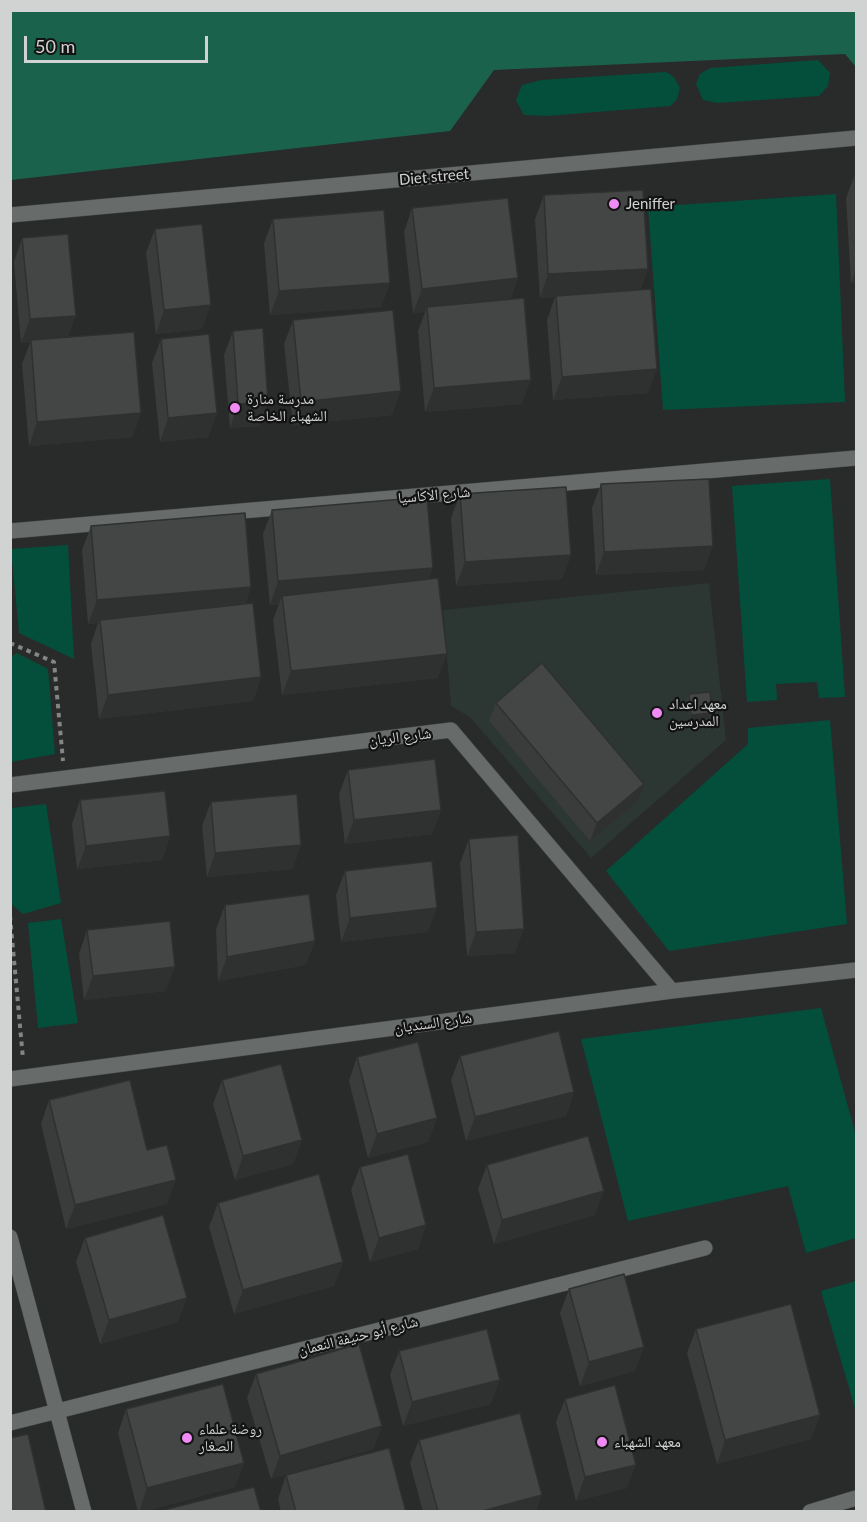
<!DOCTYPE html>
<meta charset="utf-8">
<style>
body{margin:0}
#map{position:relative;width:867px;height:1522px;overflow:hidden;background:#282b2a;font-family:Lato,sans-serif}
canvas{display:block}
.frame{position:absolute;inset:0;border:12px solid #d1d3d2;pointer-events:none}
.scale{position:absolute;left:24px;top:36px;width:184px;height:27px;box-sizing:border-box;border:3px solid #d1d3d2;border-top:0;padding-left:8px;font-size:18px;line-height:21px;white-space:nowrap;color:#d1d3d2;-webkit-text-stroke:4px #121312;paint-order:stroke}
</style>
<div id="map">
<canvas width="867" height="1522"></canvas>
<div class="frame"></div>
<div class="scale">50 m</div>
</div>
<script>
const c = document.querySelector('canvas').getContext('2d');
c.lineJoin = 'round';
function fillPath(path, color) { c.fillStyle = color; c.fill(path, 'evenodd'); }
function stroke(path, color, width, dash) { c.strokeStyle = color; c.lineWidth = width; c.lineCap = dash ? 'butt' : 'round'; c.setLineDash(dash || []); c.stroke(path); }
function label(font, color, halo, rows, align = 'center') {
  c.font = font + ' Lato,"Noto Naskh Arabic",sans-serif'; c.lineWidth = 4.5; c.setLineDash([]); c.textBaseline = 'middle'; c.strokeStyle = halo; c.fillStyle = color; for (const [text, x, y, turn = 0] of rows) {
    c.save(); c.translate(x, y); c.rotate((+turn || 0) * Math.PI / 180); c.textAlign = isNaN(turn) ? turn : align; if (halo) c.strokeText(text, 0, 0); c.fillText(text, 0, 0); c.restore();
  }
}
const built = new Path2D(`
 M 709,583 L 726,740 L 591,858 L 470,717 L 451,706 L 443,610 Z`);
const green = new Path2D(`
 M 818,60 L 830,73 L 828,86 L 819,96 L 717,103 L 703,100 L 696,84 L 700,74 L 710,68 Z
 M 666,72 L 674,77 L 680,88 L 677,99 L 670,106 L 547,116 L 524,115 L 516,100 L 522,85 L 541,80 Z
 M 836,194 L 845,402 L 663,410 L 648,207 Z
 M 830,479 L 845,697 L 819,698 L 817,682 L 776,684 L 777,700 L 747,702 L 732,486 Z
 M 68,545 L 74,659 L 19,633 L 11,549 Z
 M 17,653 L 48,669 L 55,754 L 11,762 L 11,657 Z
 M 830,720 L 847,924 L 669,951 L 606,871 L 748,744 L 748,728 Z
 M 46,804 L 61,903 L 23,914 L 11,904 L 11,808 Z
 M 61,919 L 78,1023 L 38,1028 L 28,923 Z
 M 821,1008 L 856,1136 L 856,1238 L 806,1253 L 788,1186 L 628,1221 L 581,1039 Z
 M 856,1281 L 856,1412 L 821,1291 Z`);
const forest = new Path2D(`
 M 10,11 L 856,11 L 856,67 L 845,54 L 494,70 L 450,131 L 11,180 Z`);
const path = new Path2D(`
 M 10,643 L 54,662 L 63,761
 M 10,916 L 23,1059`);
const street = new Path2D(`
 M 10,215 L 856,138
 M 10,531 L 856,458
 M 10,785 L 451,730 L 672,991
 M 10,1079 L 672,991 L 856,970
 M 10,1237 L 84,1512
 M 10,1423 L 705,1248
 M 810,1512 L 856,1498`);
const wall = new Path2D(`
 M 855,174 L 856,174 L 856,283 L 851,283 L 846,198 Z
 M 544,195 L 648,269 L 640,290 L 648,393 L 553,400 L 547,320 L 555,297 L 540,298 L 535,219 Z
 M 412,208 L 518,278 L 510,300 L 522,404 L 425,412 L 418,331 L 425,312 L 413,313 L 404,232 Z
 M 273,219 L 390,283 L 381,307 L 270,315 L 264,243 Z
 M 155,229 L 202,329 L 156,334 L 146,253 Z
 M 22,238 L 68,337 L 133,437 L 29,446 L 22,364 L 30,343 L 21,343 L 14,262 Z
 M 856,298 L 856,325 L 855,302 Z
 M 293,320 L 392,415 L 293,425 L 284,344 Z
 M 233,331 L 260,426 L 230,428 L 224,355 Z
 M 161,339 L 217,413 L 208,437 L 160,442 L 152,363 Z
 M 601,484 L 704,570 L 596,575 L 592,508 Z
 M 460,494 L 571,555 L 562,579 L 456,586 L 451,518 Z
 M 272,510 L 429,579 L 438,678 L 282,695 L 273,620 L 279,604 L 270,605 L 263,534 Z
 M 91,526 L 251,587 L 245,604 L 261,677 L 253,701 L 99,719 L 91,644 L 98,623 L 88,624 L 82,550 Z
 M 689,694 L 712,713 L 710,718 L 690,720 L 687,699 Z
 M 496,703 L 637,802 L 590,841 L 489,721 Z
 M 348,770 L 441,810 L 432,834 L 345,844 L 339,794 Z
 M 80,800 L 170,836 L 162,860 L 77,869 L 72,824 Z
 M 211,802 L 293,869 L 207,877 L 202,826 Z
 M 469,839 L 515,953 L 467,956 L 460,863 Z
 M 345,871 L 428,932 L 341,942 L 336,895 Z
 M 225,905 L 306,965 L 218,981 L 216,929 Z
 M 87,930 L 166,991 L 84,1000 L 79,954 Z
 M 460,1056 L 574,1092 L 566,1116 L 466,1141 L 451,1080 Z
 M 357,1057 L 437,1118 L 428,1142 L 368,1158 L 349,1081 Z
 M 222,1080 L 302,1140 L 293,1164 L 235,1180 L 213,1104 Z
 M 49,1100 L 147,1150 L 167,1204 L 66,1229 L 41,1124 Z
 M 487,1165 L 595,1215 L 494,1244 L 478,1189 Z
 M 360,1167 L 426,1225 L 418,1249 L 370,1262 L 351,1190 Z
 M 218,1203 L 343,1262 L 334,1286 L 234,1314 L 209,1227 Z
 M 85,1238 L 178,1322 L 100,1344 L 76,1262 Z
 M 569,1289 L 635,1371 L 580,1386 L 560,1313 Z
 M 696,1329 L 820,1415 L 811,1439 L 717,1464 L 687,1353 Z
 M 399,1351 L 491,1404 L 403,1426 L 390,1375 Z
 M 256,1374 L 382,1426 L 373,1449 L 271,1479 L 247,1398 Z
 M 565,1399 L 627,1488 L 576,1501 L 556,1422 Z
 M 126,1409 L 244,1463 L 235,1487 L 142,1512 L 138,1512 L 118,1433 Z
 M 419,1440 L 536,1512 L 423,1512 L 410,1463 Z
 M 286,1475 L 406,1512 L 281,1512 L 278,1499 Z`);
const shadedWall = new Path2D(`
 M 856,268 L 856,283 L 851,283 Z
 M 648,269 L 639,292 L 540,298 L 548,274 Z
 M 518,278 L 509,302 L 427,307 L 425,312 L 413,313 L 422,289 Z
 M 390,283 L 381,307 L 270,315 L 279,291 Z
 M 211,305 L 202,329 L 156,334 L 164,310 Z
 M 76,316 L 67,339 L 31,340 L 30,343 L 21,343 L 30,319 Z
 M 657,369 L 648,393 L 553,400 L 562,377 Z
 M 531,380 L 522,404 L 425,412 L 434,388 Z
 M 401,391 L 392,415 L 293,425 L 301,402 Z
 M 268,402 L 260,426 L 230,428 L 238,404 Z
 M 141,413 L 133,437 L 29,446 L 37,422 Z
 M 217,413 L 208,437 L 160,442 L 168,418 Z
 M 713,546 L 704,570 L 596,575 L 604,552 Z
 M 571,555 L 562,579 L 456,586 L 465,562 Z
 M 433,568 L 424,592 L 282,596 L 279,604 L 270,605 L 278,581 Z
 M 251,587 L 242,611 L 100,620 L 98,623 L 88,624 L 97,600 Z
 M 447,654 L 438,678 L 282,695 L 291,671 Z
 M 261,677 L 253,701 L 99,719 L 108,695 Z
 M 712,713 L 710,718 L 690,720 L 691,715 Z
 M 644,784 L 637,802 L 590,841 L 597,823 Z
 M 441,810 L 432,834 L 345,844 L 354,820 Z
 M 170,836 L 162,860 L 77,869 L 86,846 Z
 M 301,845 L 293,869 L 207,877 L 215,853 Z
 M 437,908 L 428,932 L 341,942 L 350,918 Z
 M 524,929 L 515,953 L 467,956 L 476,932 Z
 M 315,941 L 306,965 L 218,981 L 227,957 Z
 M 175,967 L 166,991 L 84,1000 L 93,976 Z
 M 574,1092 L 566,1116 L 466,1141 L 475,1117 Z
 M 437,1118 L 428,1142 L 368,1158 L 377,1134 Z
 M 302,1140 L 293,1164 L 235,1180 L 243,1156 Z
 M 176,1180 L 167,1204 L 66,1229 L 75,1205 Z
 M 604,1191 L 595,1215 L 494,1244 L 502,1220 Z
 M 426,1225 L 418,1249 L 370,1262 L 379,1238 Z
 M 343,1262 L 334,1286 L 234,1314 L 243,1290 Z
 M 187,1298 L 178,1322 L 100,1344 L 109,1320 Z
 M 644,1347 L 635,1371 L 580,1386 L 589,1362 Z
 M 500,1380 L 491,1404 L 403,1426 L 412,1402 Z
 M 820,1415 L 811,1439 L 717,1464 L 725,1440 Z
 M 382,1426 L 373,1449 L 271,1479 L 280,1456 Z
 M 244,1463 L 235,1487 L 142,1512 L 139,1512 L 147,1488 Z
 M 636,1465 L 627,1488 L 576,1501 L 585,1477 Z
 M 542,1495 L 536,1512 L 479,1512 Z`);
const building = new Path2D(`
 M 855,174 L 856,174 L 856,202 Z
 M 643,190 L 648,269 L 548,274 L 544,195 Z
 M 508,198 L 518,278 L 422,289 L 412,208 Z
 M 384,210 L 390,283 L 279,291 L 273,219 Z
 M 202,224 L 211,305 L 164,310 L 155,229 Z
 M 68,234 L 76,316 L 30,319 L 22,238 Z
 M 651,289 L 657,369 L 562,377 L 556,296 Z
 M 524,298 L 531,380 L 434,388 L 427,307 Z
 M 393,310 L 401,391 L 301,402 L 293,320 Z
 M 263,328 L 268,402 L 238,404 L 233,331 Z
 M 134,332 L 141,413 L 37,422 L 31,340 Z
 M 209,334 L 217,413 L 168,418 L 161,339 Z
 M 709,479 L 713,546 L 604,552 L 601,484 Z
 M 566,487 L 571,555 L 465,562 L 460,494 Z
 M 427,497 L 433,568 L 278,581 L 272,510 Z
 M 245,513 L 251,587 L 97,600 L 91,526 Z
 M 438,578 L 447,654 L 291,671 L 282,596 Z
 M 253,603 L 261,677 L 108,695 L 100,620 Z
 M 542,663 L 644,784 L 597,823 L 496,703 Z
 M 710,692 L 712,713 L 691,715 L 689,694 Z
 M 435,759 L 441,810 L 354,820 L 348,770 Z
 M 165,791 L 170,836 L 86,846 L 80,800 Z
 M 297,794 L 301,845 L 215,853 L 211,802 Z
 M 518,835 L 524,929 L 476,932 L 469,839 Z
 M 432,861 L 437,908 L 350,918 L 345,871 Z
 M 309,894 L 315,941 L 227,957 L 225,905 Z
 M 170,921 L 175,967 L 93,976 L 87,930 Z
 M 559,1031 L 574,1092 L 475,1117 L 460,1056 Z
 M 418,1042 L 437,1118 L 377,1134 L 357,1057 Z
 M 281,1064 L 302,1140 L 243,1156 L 222,1080 Z
 M 130,1080 L 147,1150 L 167,1145 L 176,1180 L 75,1205 L 49,1100 Z
 M 588,1136 L 604,1191 L 502,1220 L 487,1165 Z
 M 408,1154 L 426,1225 L 379,1238 L 360,1167 Z
 M 319,1174 L 343,1262 L 243,1290 L 218,1203 Z
 M 163,1215 L 187,1298 L 109,1320 L 85,1238 Z
 M 624,1274 L 644,1347 L 589,1362 L 569,1289 Z
 M 791,1304 L 820,1415 L 725,1440 L 696,1329 Z
 M 487,1329 L 500,1380 L 412,1402 L 399,1351 Z
 M 359,1344 L 382,1426 L 280,1456 L 256,1374 Z
 M 223,1384 L 244,1463 L 147,1488 L 126,1409 Z
 M 615,1385 L 636,1465 L 585,1477 L 565,1399 Z
 M 520,1413 L 542,1495 L 479,1512 L 438,1512 L 419,1440 Z
 M 28,1434 L 46,1512 L 10,1512 L 10,1438 Z
 M 389,1448 L 406,1512 L 296,1512 L 286,1475 Z
 M 254,1487 L 261,1512 L 160,1511 Z`);
const markers = [
 [614,204,6,"#f08bf6"],
 [235,408,6,"#f08bf6"],
 [657,713,6,"#f08bf6"],
 [187,1438,6,"#f08bf6"],
 [602,1442,6,"#f08bf6"]
];
const streetNames = [
 ["Diet street",434,177,-5],
 ["شارع الاكاسيا",434,495,-5],
 ["شارع الريان",400,737,-7],
 ["شارع السنديان",433,1023,-8],
 ["شارع أبو حنيفة النعمان",358,1336,-14]
];
const poiNames = [
 ["Jeniffer",626,204],
 ["مدرسة منارة",247,399],
 ["الشهباء الخاصة",247,416],
 ["معهد اعداد",669,704],
 ["المدرسين",669,721],
 ["روضة علماء",199,1429],
 ["الصغار",199,1446],
 ["معهد الشهباء",614,1442]
];
fillPath(built, '#2c3632');
fillPath(green, '#034f3c');
fillPath(forest, '#1b624d');
stroke(street, '#464948', 16);
stroke(path, '#838584', 4, [4.5, 4.5]);
stroke(street, '#676b6a', 15);
fillPath(wall, '#3a3c3b');
fillPath(shadedWall, '#2f3130');
fillPath(building, '#434645');
stroke(building, '#2f3130', 1.5);
for (const [x, y, r, color] of markers) { const dot = new Path2D(); dot.arc(x, y, r, 0, 2 * Math.PI); c.fillStyle = color; c.fill(dot); stroke(dot, '#121312', 2); }
label('15px', '#d1d3d2', '#121312', streetNames);
label('15px', '#d1d3d2', '#121312', poiNames, 'left');
</script>
